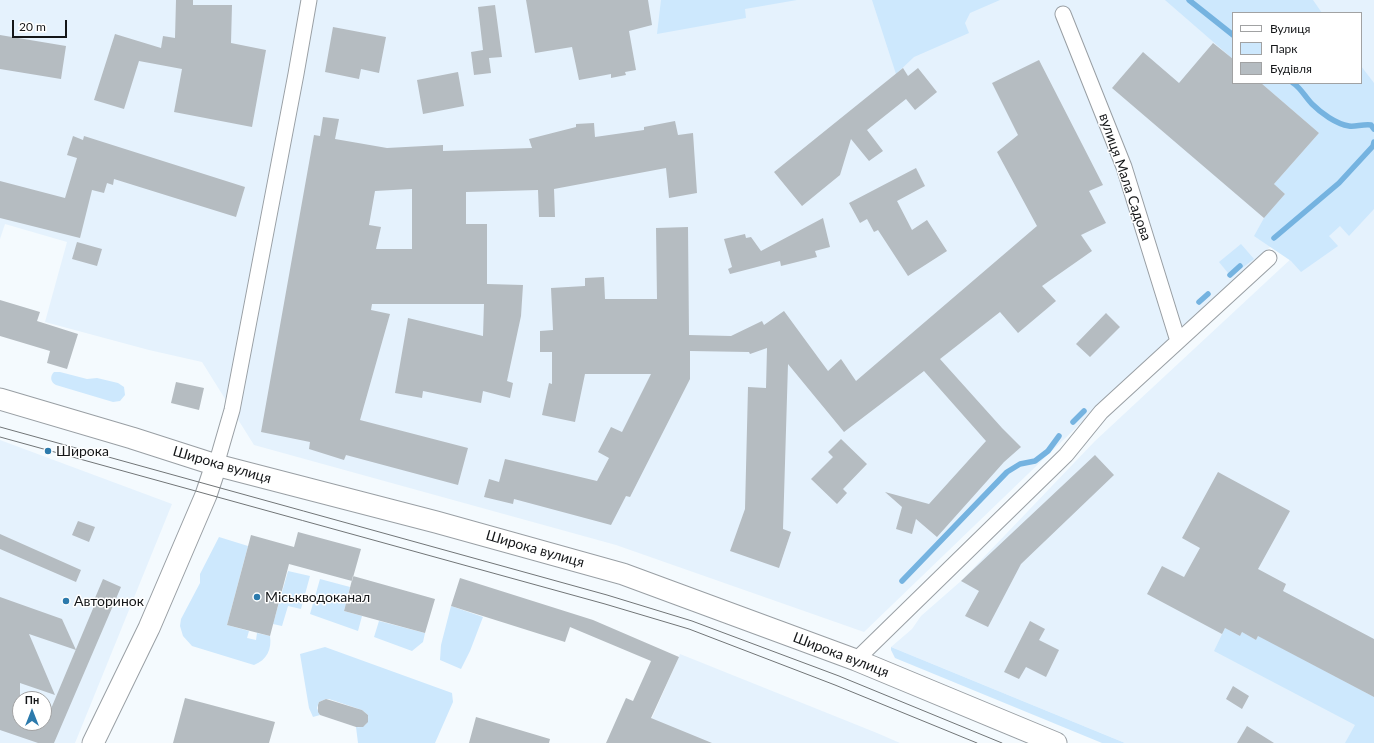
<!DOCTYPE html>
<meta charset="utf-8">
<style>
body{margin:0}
#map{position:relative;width:1374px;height:743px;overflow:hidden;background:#f4fafe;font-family:Lato,sans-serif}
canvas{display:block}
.legend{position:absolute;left:1232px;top:12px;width:130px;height:72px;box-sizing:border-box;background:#fff;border:1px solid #a1a2a3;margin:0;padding:5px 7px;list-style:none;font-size:12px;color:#141618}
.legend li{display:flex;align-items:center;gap:8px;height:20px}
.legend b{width:20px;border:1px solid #a1a2a3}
.north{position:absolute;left:12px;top:691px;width:40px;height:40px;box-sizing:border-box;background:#fff;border:1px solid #a1a2a3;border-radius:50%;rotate:0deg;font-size:11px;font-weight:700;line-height:16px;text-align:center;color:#141618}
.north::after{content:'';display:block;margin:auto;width:14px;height:18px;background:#2c7aac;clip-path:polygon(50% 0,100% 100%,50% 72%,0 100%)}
.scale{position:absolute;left:12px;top:20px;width:55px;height:18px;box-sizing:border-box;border:2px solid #141618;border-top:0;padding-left:5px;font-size:12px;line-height:14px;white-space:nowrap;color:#141618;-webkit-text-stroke:3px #fff;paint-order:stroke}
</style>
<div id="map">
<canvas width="1374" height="743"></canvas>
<ul class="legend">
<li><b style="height:5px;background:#fff"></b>Вулиця</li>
<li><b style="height:11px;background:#cde8fd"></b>Парк</li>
<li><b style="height:11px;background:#b5bcc1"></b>Будівля</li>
</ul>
<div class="north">Пн</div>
<div class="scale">20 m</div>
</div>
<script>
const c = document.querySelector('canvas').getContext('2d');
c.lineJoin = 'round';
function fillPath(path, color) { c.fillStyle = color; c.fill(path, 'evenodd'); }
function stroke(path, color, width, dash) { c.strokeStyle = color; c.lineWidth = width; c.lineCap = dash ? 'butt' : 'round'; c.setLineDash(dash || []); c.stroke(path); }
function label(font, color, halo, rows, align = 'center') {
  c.font = font + ' Lato,sans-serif'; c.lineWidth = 3; c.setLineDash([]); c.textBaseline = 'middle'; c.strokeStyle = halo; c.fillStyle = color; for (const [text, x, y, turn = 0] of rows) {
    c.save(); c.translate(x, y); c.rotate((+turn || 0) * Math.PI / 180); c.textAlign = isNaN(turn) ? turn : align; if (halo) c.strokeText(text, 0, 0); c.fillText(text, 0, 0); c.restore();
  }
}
const built = new Path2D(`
 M 0,0 L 1374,0 L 1374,156 L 1270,247 L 1111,394 L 864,632 L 616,545 L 254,445 L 202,362 L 149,350 L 45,322 L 67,242 L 5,224 L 0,239 ZM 1233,13 L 1361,13 L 1361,83 L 1233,83 Z
 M 1374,175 L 1374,743 L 1125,743 L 891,647 L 912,629 L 921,616 L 961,581 L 1095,441 L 1337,216 Z
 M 0,440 L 172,504 L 75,743 L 0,743 ZM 20,699 L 44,699 L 44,723 L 20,723 Z
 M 680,654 L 877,733 L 900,743 L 641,743 Z`);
const green = new Path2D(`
 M 661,0 L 797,0 L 745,9 L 746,18 L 657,34 Z
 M 872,0 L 1000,0 L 970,13 L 965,23 L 969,33 L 914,57 L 896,74 Z
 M 1165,0 L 1313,0 L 1322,13 L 1233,13 L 1233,59 Z
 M 1361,66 L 1374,83 L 1374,209 L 1349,236 L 1340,226 L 1329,236 L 1338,246 L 1301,272 L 1291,261 L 1254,236 L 1264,218 L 1285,194 L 1274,184 L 1319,133 L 1261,83 L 1361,83 Z
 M 1241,244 L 1254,259 L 1242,268 L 1239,264 L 1228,273 L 1219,262 Z
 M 54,372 L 60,372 L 87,379 L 97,378 L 118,383 L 124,387 L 125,395 L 120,401 L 113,402 L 56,385 C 50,382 50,376 54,372 Z
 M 219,537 L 248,546 L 227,625 L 249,631 L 247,638 L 256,640 L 257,633 L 270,636 C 272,649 267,660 254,665 L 192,646 L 183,636 L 180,626 L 181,619 L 200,583 L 200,574 Z
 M 288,571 L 310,576 L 301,609 L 288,606 L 282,626 L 273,624 Z
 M 320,579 L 350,587 L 344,611 L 362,616 L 358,631 L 310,614 Z
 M 1282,591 L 1300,600 L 1276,645 L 1374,697 L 1374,743 L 1345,743 L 1355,725 L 1214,651 L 1225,628 L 1240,636 L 1242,632 L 1256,640 Z
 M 451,606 L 483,617 L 470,651 L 461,669 L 440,660 L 441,645 Z
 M 379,621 L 425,633 L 423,642 L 412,651 L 374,637 Z
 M 325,647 L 452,693 L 453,702 L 435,743 L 358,743 L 356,727 C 365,728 369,723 368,715 L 362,710 L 329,699 L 326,699 L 319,702 L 317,708 L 320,715 L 313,717 L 309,708 L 300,654 Z
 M 891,647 L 1125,743 L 1102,743 L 895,658 L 891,650 Z`);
const stream = new Path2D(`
 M 1189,0 L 1233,35
 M 1293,83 C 1301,88 1305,97 1312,104 C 1321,113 1336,124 1349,126 C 1355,127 1363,124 1371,125 L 1374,129
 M 1274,238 L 1339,183 L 1373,146 L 1374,142
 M 1230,275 L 1240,266
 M 1199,302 L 1208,294
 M 1073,422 L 1084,411
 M 902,581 L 1007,472 L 1020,464 L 1035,461 L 1048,451 L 1059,436`);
const building = new Path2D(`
 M 176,0 L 193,0 L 193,5 L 232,5 L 231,43 L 266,50 L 252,127 L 174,112 L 182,69 L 139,61 L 124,109 L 94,100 L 115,34 L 161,48 L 163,36 L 175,38 Z
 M 526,0 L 648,0 L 652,25 L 629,31 L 636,70 L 625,72 L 626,75 L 611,78 L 611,74 L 579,80 L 572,47 L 535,53 Z
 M 495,5 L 502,57 L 489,58 L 491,73 L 474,75 L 471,52 L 483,50 L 478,7 Z
 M 333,27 L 386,37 L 379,73 L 361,69 L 359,79 L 325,72 Z
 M 0,35 L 66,46 L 61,79 L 0,69 Z
 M 1213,43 L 1233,59 L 1233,83 L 1261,83 L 1319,133 L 1274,184 L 1285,194 L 1264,218 L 1112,88 L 1143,52 L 1179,83 Z
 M 1039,60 L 1103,185 L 1089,191 L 1106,223 L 1081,235 L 1092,251 L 1042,286 L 1056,301 L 1018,333 L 1000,312 L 940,359 L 1002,428 L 1021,447 L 1004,462 L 937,537 L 916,519 L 912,534 L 896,529 L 902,507 L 885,492 L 929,504 L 986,441 L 924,371 L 844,432 L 788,364 L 783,529 L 791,532 L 779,568 L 730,551 L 745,509 L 748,387 L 766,388 L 767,348 L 750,354 L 749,352 L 690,351 L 690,379 L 630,497 L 626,496 L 611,525 L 514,499 L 513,504 L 484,497 L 489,479 L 499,482 L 505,459 L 597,481 L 609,458 L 598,452 L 611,427 L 622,432 L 651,374 L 585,374 L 575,422 L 542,415 L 549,383 L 552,384 L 552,352 L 540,352 L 540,331 L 553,330 L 551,288 L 585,286 L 585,278 L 604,277 L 605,299 L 657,299 L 656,228 L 688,227 L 689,335 L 731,336 L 762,321 L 764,325 L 784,311 L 828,371 L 841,359 L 856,381 L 1037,226 L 997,152 L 1018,135 L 992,83 Z
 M 903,68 L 908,76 L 918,68 L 937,92 L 915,110 L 906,99 L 867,130 L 883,151 L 869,161 L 851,139 L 840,175 L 802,206 L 774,172 Z
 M 458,72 L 464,106 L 423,114 L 417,80 Z
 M 323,117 L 339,119 L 335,139 L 387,148 L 443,145 L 443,151 L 532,148 L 529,139 L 576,127 L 576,124 L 594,123 L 595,137 L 644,130 L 644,127 L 675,121 L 678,135 L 693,133 L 697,193 L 669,198 L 666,168 L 554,189 L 555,217 L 539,217 L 538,190 L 466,192 L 466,224 L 487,224 L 487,284 L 523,285 L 521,316 L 507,381 L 513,383 L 510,398 L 483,391 L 481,403 L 423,391 L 422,398 L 395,393 L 408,318 L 483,336 L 484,304 L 372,304 L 371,310 L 390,314 L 360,420 L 468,448 L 458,485 L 346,455 L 344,460 L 309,449 L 310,442 L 261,432 L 314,135 L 320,136 ZM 412,189 L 412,249 L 376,249 L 381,227 L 369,225 L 375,191 Z
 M 73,136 L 83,140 L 84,136 L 245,187 L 236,217 L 114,179 L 113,185 L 107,183 L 104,193 L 92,190 L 80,238 L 0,218 L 0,181 L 65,198 L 77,158 L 67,155 Z
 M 916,168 L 925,186 L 897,201 L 912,230 L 927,220 L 947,251 L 908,276 L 878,230 L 874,232 L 867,219 L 860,223 L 849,203 Z
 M 823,218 L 830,247 L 815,251 L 817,257 L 781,266 L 780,261 L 730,274 L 728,269 L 732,267 L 724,239 L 745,234 L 746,238 L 751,237 L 761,251 Z
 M 77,242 L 102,249 L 97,266 L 72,259 Z
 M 0,300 L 40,312 L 37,321 L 78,334 L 67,369 L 47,363 L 50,351 L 0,336 Z
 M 1106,313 L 1120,327 L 1090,357 L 1076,344 Z
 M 176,382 L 204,388 L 199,410 L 171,403 Z
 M 841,439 L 867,464 L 843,489 L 847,493 L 837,504 L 811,479 L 833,457 L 828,452 Z
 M 1095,455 L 1114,475 L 1021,564 L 988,627 L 965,616 L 979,591 L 961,581 Z
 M 1218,472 L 1290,511 L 1258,569 L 1286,584 L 1283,591 L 1374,639 L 1374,697 L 1258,636 L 1256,640 L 1242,632 L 1240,636 L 1225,628 L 1222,634 L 1147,594 L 1162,566 L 1184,577 L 1200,548 L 1182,538 Z
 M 78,521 L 95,527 L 89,542 L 72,535 Z
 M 298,532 L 361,549 L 352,581 L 289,564 L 270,636 L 227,625 L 251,535 L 294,547 Z
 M 0,534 L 81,570 L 76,582 L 0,549 Z
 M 353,576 L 435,599 L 425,633 L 344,611 Z
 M 460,578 L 593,620 L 679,657 L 651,718 L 712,743 L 606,743 L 626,698 L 633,701 L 651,661 L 570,627 L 565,642 L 451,606 Z
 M 103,579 L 121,587 L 54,743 L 38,743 L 0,730 L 0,597 L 62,619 L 76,650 L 29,634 L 55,695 L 20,683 L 20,723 L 45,723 L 97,599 L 95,598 Z
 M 1030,621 L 1045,629 L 1039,640 L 1059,650 L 1046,677 L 1026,667 L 1019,679 L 1004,672 Z
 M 1233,686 L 1249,696 L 1242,709 L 1226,699 Z
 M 185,698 L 275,722 L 269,743 L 173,743 Z
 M 326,699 L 362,710 L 368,715 L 368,722 L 363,727 L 356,727 L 320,715 L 318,712 L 318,705 L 319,702 Z
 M 476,717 L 550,739 L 549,743 L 469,743 Z
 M 1247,726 L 1274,743 L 1237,743 Z`);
const street = new Path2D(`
 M 1063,14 L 1124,167 L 1178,341
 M 216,465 L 232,410 L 296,74 L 309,0
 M 856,660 L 1066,455 L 1101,412 L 1269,258`);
const secondary = new Path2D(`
 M 0,399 L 132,438 L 216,465 L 436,522 L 623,574 L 856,660 L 1056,743
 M 93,743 L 149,628 L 206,495 L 216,465`);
const tram = new Path2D(`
 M 0,427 L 607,595 L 692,621 L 839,676 L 1002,743
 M 0,437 L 605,604 L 689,629 L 835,685 L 977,743`);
const markers = [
 [48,451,4,"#2c7aac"],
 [257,597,4,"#2c7aac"],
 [66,601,4,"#2c7aac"]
];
const streetNames = [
 ["вулиця Мала Садова",1125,177,71],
 ["Широка вулиця",222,465,16],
 ["Широка вулиця",535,549,16],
 ["Широка вулиця",841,655,21]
];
const poiNames = [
 ["Широка",56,451],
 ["Міськводоканал",265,597],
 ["Авторинок",74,601]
];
fillPath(built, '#e5f2fd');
fillPath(green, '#cde8fd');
stroke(stream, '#75b3e0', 5.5);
fillPath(building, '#b5bcc1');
stroke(street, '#999fa4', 17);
stroke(secondary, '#999fa4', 23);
stroke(street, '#fff', 15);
stroke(secondary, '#fff', 21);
stroke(tram, '#717577', 1);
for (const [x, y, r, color] of markers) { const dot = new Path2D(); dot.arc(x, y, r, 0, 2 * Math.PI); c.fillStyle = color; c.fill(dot); stroke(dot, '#fff', 1.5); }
label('14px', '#141618', '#fff', streetNames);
label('14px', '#141618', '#fff', poiNames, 'left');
</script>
